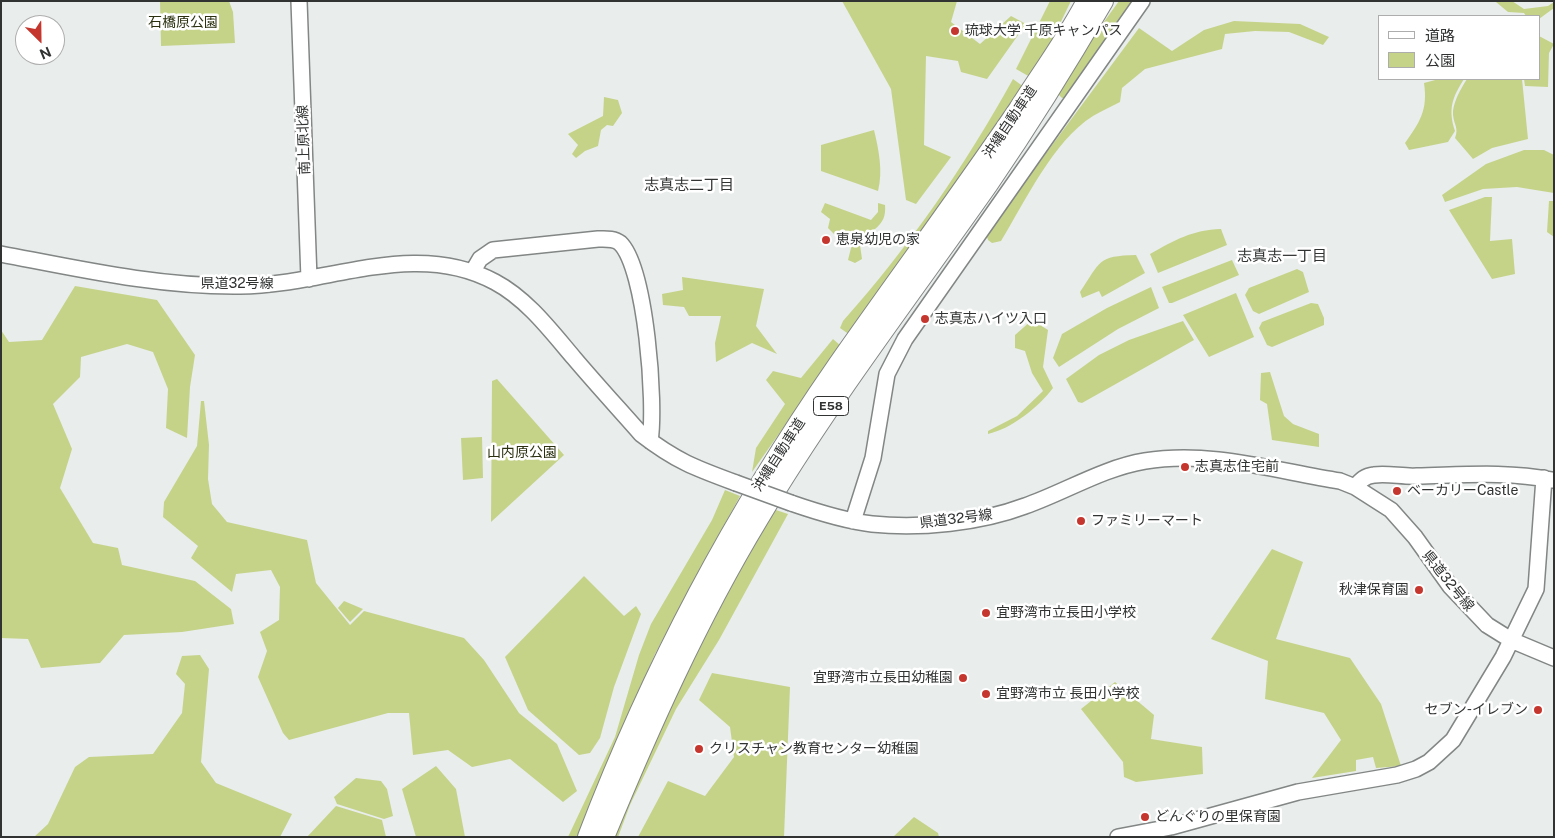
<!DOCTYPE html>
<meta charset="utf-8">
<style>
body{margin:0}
#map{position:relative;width:1555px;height:838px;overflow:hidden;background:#e9edec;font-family:"Public Sans","Noto Sans JP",sans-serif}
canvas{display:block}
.frame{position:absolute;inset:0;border:2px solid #313332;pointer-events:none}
.legend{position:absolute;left:1378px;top:15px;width:162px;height:65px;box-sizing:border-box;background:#fff;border:1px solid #adadad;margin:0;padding:6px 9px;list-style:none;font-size:15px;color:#313332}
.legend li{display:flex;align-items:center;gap:10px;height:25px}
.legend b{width:25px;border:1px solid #adadad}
.north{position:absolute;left:15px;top:15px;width:50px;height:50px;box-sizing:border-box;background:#fff;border:1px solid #adadad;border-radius:50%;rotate:157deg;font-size:14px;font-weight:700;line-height:20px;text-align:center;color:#313332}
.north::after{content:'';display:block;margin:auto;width:18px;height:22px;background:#c5372e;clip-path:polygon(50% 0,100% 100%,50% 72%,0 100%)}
</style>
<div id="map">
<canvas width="1555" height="838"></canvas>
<div class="frame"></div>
<ul class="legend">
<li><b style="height:6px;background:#fff"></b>道路</li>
<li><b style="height:14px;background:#c5d389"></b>公園</li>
</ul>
<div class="north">N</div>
</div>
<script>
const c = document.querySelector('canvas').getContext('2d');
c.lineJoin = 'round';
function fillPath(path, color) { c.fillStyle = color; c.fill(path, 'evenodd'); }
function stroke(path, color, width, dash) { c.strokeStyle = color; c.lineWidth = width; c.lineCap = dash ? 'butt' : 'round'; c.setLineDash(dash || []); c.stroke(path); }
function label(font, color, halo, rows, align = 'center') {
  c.font = font + ' "Public Sans","Noto Sans JP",sans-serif'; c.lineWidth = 5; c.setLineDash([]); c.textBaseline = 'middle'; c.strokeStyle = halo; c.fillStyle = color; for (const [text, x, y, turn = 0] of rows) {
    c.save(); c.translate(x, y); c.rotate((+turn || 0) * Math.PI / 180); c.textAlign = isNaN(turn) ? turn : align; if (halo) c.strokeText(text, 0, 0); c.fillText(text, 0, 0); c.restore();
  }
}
const green = new Path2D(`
 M 160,1 L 229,1 L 233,12 L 235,43 L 161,46 Z
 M 842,1 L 957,1 L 951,22 L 980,44 L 1011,16 L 1026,24 L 987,79 L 961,72 L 958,61 L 926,56 L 924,145 L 951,157 L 916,204 L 906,200 L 891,89 Z
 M 1050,1 L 1071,1 L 1050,44 L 1030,77 L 1016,69 Z
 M 1119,1 L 1132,1 L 1069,98 L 1062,98 L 1058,94 L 1093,37 Z
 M 1512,1 L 1524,9 L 1548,6 L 1554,2 L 1554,8 L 1539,19 L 1539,16 L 1526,16 L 1524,13 L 1508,12 L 1496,2 Z
 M 1234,21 L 1300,24 L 1329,37 L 1323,45 L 1289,32 L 1255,31 L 1225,34 L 1222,49 L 1145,69 L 1122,88 L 1120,102 C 1111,107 1101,111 1093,116 C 1053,141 1025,202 1001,241 L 992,243 L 988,240 L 986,234 L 1139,28 L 1172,51 L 1204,30 Z
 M 1539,36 L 1554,44 L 1549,53 L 1548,87 L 1525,86 L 1524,79 L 1539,79 Z
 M 1013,79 L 1024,87 L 850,335 L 840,328 L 843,321 C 909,247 965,166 1013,79 Z
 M 1439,79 L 1464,79 C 1452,98 1448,109 1455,131 L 1448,142 L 1409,150 L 1405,143 C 1420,122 1428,110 1424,83 Z
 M 1467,79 L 1522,79 L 1528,139 L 1492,148 L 1473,159 L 1455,138 C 1459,128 1454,125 1453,115 C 1452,104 1461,88 1467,79 Z
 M 604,97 L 618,100 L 622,113 L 613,126 L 607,125 L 601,130 L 598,146 L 585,151 L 576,158 L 572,154 L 578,145 L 568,134 L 603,116 Z
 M 874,130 C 879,151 883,171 878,191 L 821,171 L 821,145 Z
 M 1524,150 L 1544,150 L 1554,155 L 1554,193 L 1517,187 L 1483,189 L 1445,202 L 1442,195 L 1486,164 Z
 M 1485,197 L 1492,197 L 1490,241 L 1512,239 L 1515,274 L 1492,279 L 1449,210 Z
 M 1549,201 L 1554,201 L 1554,237 L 1547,232 Z
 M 825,203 L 871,220 L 878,212 L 878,203 L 885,205 C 887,228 871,227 860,245 L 862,259 L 855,263 L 848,260 L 853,240 L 846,233 L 836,236 L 828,228 L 830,219 L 821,212 Z
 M 1221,229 L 1227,245 L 1158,273 L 1150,254 C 1175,240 1192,230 1221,229 Z
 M 1136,255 L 1145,273 L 1102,297 L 1099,291 L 1082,298 L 1080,292 C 1101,261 1097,256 1136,255 Z
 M 1232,260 L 1239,275 L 1172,303 L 1169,303 L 1162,287 Z
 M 1297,269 L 1303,272 L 1309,292 L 1259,314 L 1253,311 L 1245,295 L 1249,288 Z
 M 682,277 L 764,289 L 756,326 L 777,354 L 752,343 L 716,362 L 715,343 L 721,316 L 689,316 L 684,307 L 663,305 L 662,294 L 683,290 Z
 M 75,286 L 157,300 L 195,355 L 190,387 L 187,438 L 166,428 L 168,389 L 153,352 L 127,344 L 81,357 L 80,377 L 53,404 L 72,449 L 60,488 L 93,543 L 118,548 L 122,565 L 195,581 L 231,609 L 234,624 L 182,632 L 124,635 L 100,663 L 41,668 L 28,639 L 1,638 L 1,330 L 9,342 L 42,340 Z
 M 1151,287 L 1159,308 L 1118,329 L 1059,367 L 1053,358 L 1062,334 L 1107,308 Z
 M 1236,293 L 1254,337 L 1209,357 L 1183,315 Z
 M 1311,303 L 1318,304 L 1324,318 L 1324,325 L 1272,347 L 1267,345 L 1259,328 L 1262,322 Z
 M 1032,320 L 1048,330 L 1043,367 L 1053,388 C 1039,407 1011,429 988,434 L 988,431 L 1017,416 L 1043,391 L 1032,373 L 1025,351 L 1015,348 L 1015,335 Z
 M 1183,321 L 1194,340 L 1082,403 L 1078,402 L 1066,379 L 1099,355 L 1129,340 Z
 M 833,339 L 841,346 L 752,472 L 756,448 L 785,404 L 766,380 L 773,371 L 801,378 Z
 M 1270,372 L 1284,416 L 1293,424 L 1319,434 L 1319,447 L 1272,440 L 1267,404 L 1260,400 L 1261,373 Z
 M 497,379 L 564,455 L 491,522 L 492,381 Z
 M 201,401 L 204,401 L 209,445 L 208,479 L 212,504 L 227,522 L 307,540 L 316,583 L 350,625 L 364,611 L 464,638 L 484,660 L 519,713 L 557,744 L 577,791 L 563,802 L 510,759 L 472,767 L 448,750 L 413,755 L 409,713 L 388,713 L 289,740 L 283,733 L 258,677 L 267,651 L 260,632 L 279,620 L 280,587 L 271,570 L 236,574 L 232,592 L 191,558 L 198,546 L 163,517 L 164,502 L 197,446 Z
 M 482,437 L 483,478 L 463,480 L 461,438 Z
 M 725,490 L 740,496 L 655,654 L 577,837 L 568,837 L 615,737 L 639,655 L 651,624 L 712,520 Z
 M 773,509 L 788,514 L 719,640 L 676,709 L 630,805 L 618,837 L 612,837 L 666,707 Z
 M 1272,549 L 1303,562 L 1276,639 L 1350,658 L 1381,704 L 1401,766 L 1376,768 L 1373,757 L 1356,760 L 1356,771 L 1312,778 L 1341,740 L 1324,713 L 1265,699 L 1268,661 L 1211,639 Z
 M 584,576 L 624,616 L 636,606 L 641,614 L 614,687 L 600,738 L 590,753 L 579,755 L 528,710 L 505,657 Z
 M 344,601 L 363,609 L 350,622 L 338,608 Z
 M 200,655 L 209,669 L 201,762 L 216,783 L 292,814 L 280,837 L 34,837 L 48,824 L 75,767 L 89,757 L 153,754 L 182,713 L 185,684 L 176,674 L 182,656 Z
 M 712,673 L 790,687 L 784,837 L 638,837 L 668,781 L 705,796 L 734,757 L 730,727 L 699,700 Z
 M 1115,682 L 1154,715 L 1151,739 L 1202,747 L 1203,774 L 1136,782 L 1124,777 L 1123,762 L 1081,709 Z
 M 436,766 L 456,789 L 465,837 L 416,837 L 402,789 Z
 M 356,778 L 381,781 L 387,789 L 393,816 L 384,819 L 337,804 L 334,797 Z
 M 336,806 L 382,820 L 386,837 L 307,837 Z
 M 914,817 L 938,833 L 939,837 L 893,837 Z`);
const secondary = new Path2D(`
 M 299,1 L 309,279
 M 1,254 C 80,269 159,287 240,286 C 326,286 414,238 495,282 C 527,299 551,331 574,358 C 596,384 619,409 641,434 C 676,461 695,468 736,483
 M 473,271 L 480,259 L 493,250 L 598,239 C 605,239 614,238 620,243 C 646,268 656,405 650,441
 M 1355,487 C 1361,480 1365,476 1374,475 C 1388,473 1403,477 1417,476 C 1463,475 1507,471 1552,480
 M 791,503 C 817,512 845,521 872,524 C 920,529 980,523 1025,506 C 1065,492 1103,468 1145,461 C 1210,450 1276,471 1340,481 L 1355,487 L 1391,510 L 1415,537 L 1450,586 L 1487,625 L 1511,640 L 1554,658
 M 853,521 L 873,458 L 887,374 L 905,339 L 1142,1
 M 1118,837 L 1171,827 L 1298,792 L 1397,775 L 1416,769 L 1429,762 L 1453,740 L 1503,657 L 1536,589 L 1544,478`);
const highway = new Path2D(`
 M 588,837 C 653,667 734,515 838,365 C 898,279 960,196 1019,109 C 1042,73 1067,39 1087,1
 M 604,837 C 649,728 697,620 758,519 C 827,403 910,295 988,184 C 1029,124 1067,63 1103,1`);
const secondaryBridge = new Path2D(`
 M 736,483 L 791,503`);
const markers = [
 [955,31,5,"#c5372e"],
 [826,240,5,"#c5372e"],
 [925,319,5,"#c5372e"],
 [1185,467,5,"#c5372e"],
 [1397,491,5,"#c5372e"],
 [1081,521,5,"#c5372e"],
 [1419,590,5,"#c5372e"],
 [986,613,5,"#c5372e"],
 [963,678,5,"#c5372e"],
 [986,694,5,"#c5372e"],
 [1538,710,5,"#c5372e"],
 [699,749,5,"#c5372e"],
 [1145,817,5,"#c5372e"]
];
const shields = [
 [831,406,35]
];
const shieldNames = [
 ["E58",831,406]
];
const parkNames = [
 ["石橋原公園",183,23],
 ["山内原公園",522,453]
];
const poiNames = [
 ["琉球大学 千原キャンパス",965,31],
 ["恵泉幼児の家",836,240],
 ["志真志ハイツ入口",935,319],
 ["志真志住宅前",1195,467],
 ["ベーカリーCastle",1407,491],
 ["ファミリーマート",1091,521],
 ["秋津保育園",1409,590,"right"],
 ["宜野湾市立長田小学校",996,613],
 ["宜野湾市立長田幼稚園",953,678,"right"],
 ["宜野湾市立 長田小学校",996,694],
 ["セブン-イレブン",1528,710,"right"],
 ["クリスチャン教育センター幼稚園",709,749],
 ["どんぐりの里保育園",1155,817]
];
const streetNames = [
 ["沖縄自動車道",1010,122,-56],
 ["南上原北線",304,140,-92],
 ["県道32号線",237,284],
 ["沖縄自動車道",779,455,-57],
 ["県道32号線",956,519,-7],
 ["県道32号線",1448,581,51]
];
const neighbourhoodNames = [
 ["志真志二丁目",689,185],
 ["志真志一丁目",1282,256]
];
fillPath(green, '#c5d389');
stroke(secondary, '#828685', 18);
stroke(highway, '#828685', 22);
stroke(secondary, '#fff', 15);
stroke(highway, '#fff', 20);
stroke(secondaryBridge, '#828685', 18, []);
stroke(secondaryBridge, '#fff', 15);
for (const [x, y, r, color] of markers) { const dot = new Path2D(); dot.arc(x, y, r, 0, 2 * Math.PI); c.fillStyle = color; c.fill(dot); stroke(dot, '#fff', 2); }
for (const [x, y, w] of shields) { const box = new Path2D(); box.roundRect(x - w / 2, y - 9.5, w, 19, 4); c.fillStyle = '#fff'; c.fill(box); stroke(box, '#313332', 1); }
label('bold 12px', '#313332', null, shieldNames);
label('14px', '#2b300f', '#fff', parkNames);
label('14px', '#313332', '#fff', poiNames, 'left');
label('14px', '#313332', '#fff', streetNames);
label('15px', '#313332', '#fff', neighbourhoodNames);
</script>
